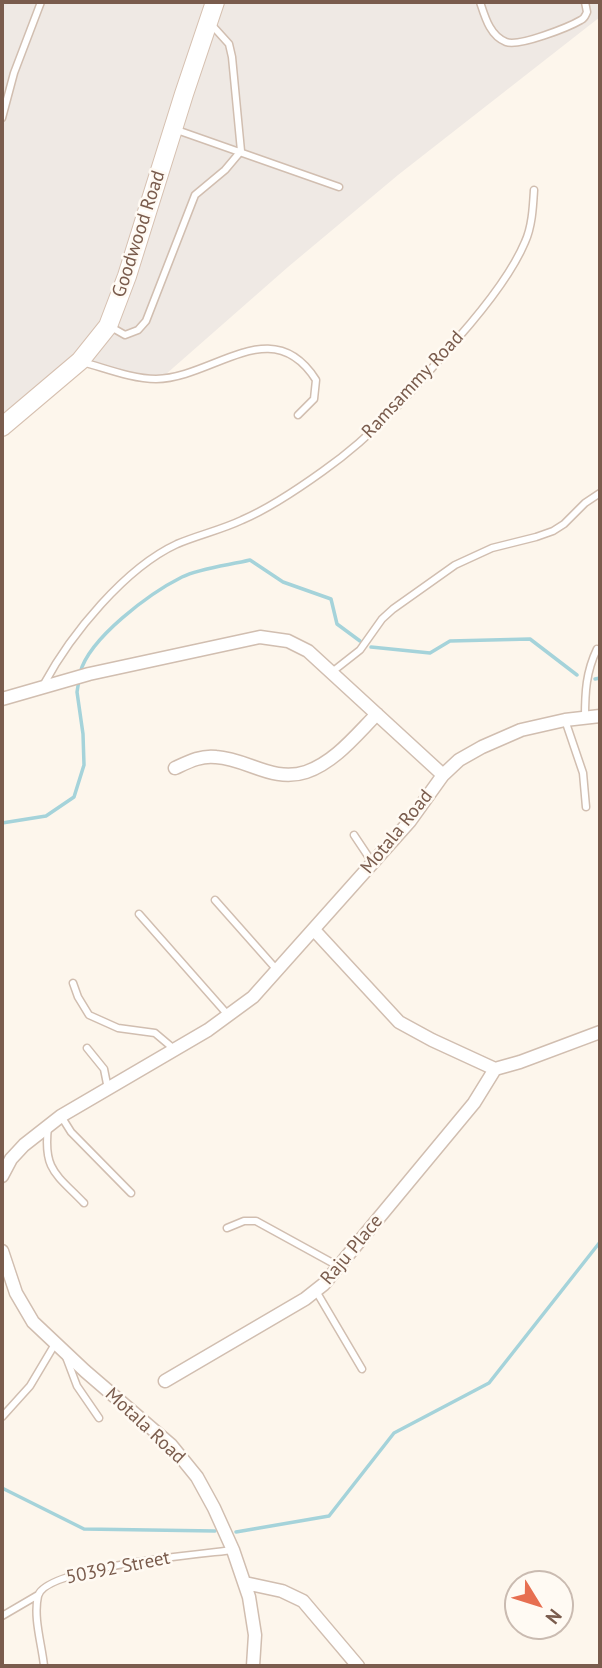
<!DOCTYPE html>
<style>
body{margin:0}
#map{position:relative;width:602px;height:1668px;overflow:hidden;background:#fdf6ec;font-family:"PT Sans",sans-serif}
canvas{display:block}
.frame{position:absolute;inset:0;border:4px solid #7a5c4d;pointer-events:none}
.north{position:absolute;left:504px;top:1570px;width:70px;height:70px;box-sizing:border-box;background:#fffaf3;border:2px solid #cabbb1;border-radius:50%;rotate:128deg;font-size:19px;font-weight:700;line-height:28px;text-align:center;color:#7a5c4d}
.north::after{content:'';display:block;margin:auto;width:24px;height:32px;background:#e76f51;clip-path:polygon(50% 0,100% 100%,50% 72%,0 100%)}
</style>
<div id="map">
<canvas width="602" height="1668"></canvas>
<div class="frame"></div>
<div class="north">N</div>
</div>
<script>
const c = document.querySelector('canvas').getContext('2d');
c.lineJoin = 'round';
function fillPath(path, color) { c.fillStyle = color; c.fill(path, 'evenodd'); }
function stroke(path, color, width, dash) { c.strokeStyle = color; c.lineWidth = width; c.lineCap = dash ? 'butt' : 'round'; c.setLineDash(dash || []); c.stroke(path); }
function label(font, color, halo, rows, align = 'center') {
  c.font = font + ' "PT Sans",sans-serif'; c.lineWidth = 5; c.setLineDash([]); c.textBaseline = 'middle'; c.strokeStyle = halo; c.fillStyle = color; for (const [text, x, y, turn = 0] of rows) {
    c.save(); c.translate(x, y); c.rotate((+turn || 0) * Math.PI / 180); c.textAlign = isNaN(turn) ? turn : align; if (halo) c.strokeText(text, 0, 0); c.fillText(text, 0, 0); c.restore();
  }
}
const industrial = new Path2D(`
 M 2,2 L 600,2 L 600,17 L 398,175 L 288,267 L 157,382 L 81,363 L 2,430 Z`);
const stream = new Path2D(`
 M 371,647 L 430,653 L 450,641 L 530,639 L 577,675
 M 80,673 C 89,638 150,593 182,577 C 200,568 230,565 250,560 L 283,582 L 331,599 L 337,624 L 360,641
 M 595,679 L 600,678
 M 2,823 L 46,816 L 74,797 L 84,765 L 83,734 L 77,692 L 79,680
 M 2,1488 L 84,1529 L 215,1531
 M 236,1532 L 329,1516 L 394,1433 L 489,1383 L 600,1242`);
const lane = new Path2D(`
 M 480,2 C 485,17 490,36 506,42 C 519,47 569,27 581,20 C 585,18 585,16 587,12 L 585,2
 M 2,118 L 14,73 L 41,2
 M 174,129 L 339,187
 M 111,327 L 125,335 L 138,330 L 146,321 L 195,195 L 225,170 L 241,151 L 232,57 L 229,44 L 210,23
 M 82,362 C 105,368 132,379 156,379 C 214,378 272,311 316,380 L 314,399 L 298,415
 M 332,672 L 360,650 L 382,619 L 393,609 L 455,565 L 492,548 L 536,537 L 553,531 L 564,524 L 585,503 L 600,493
 M 44,684 C 71,634 125,568 177,544 C 198,535 221,530 242,520 C 270,508 298,489 323,471 C 376,434 417,386 458,338 C 480,313 512,273 525,242 C 532,227 533,207 534,190
 M 585,718 C 585,692 586,672 597,649
 M 565,720 L 583,773 L 586,807
 M 354,835 L 372,862
 M 215,900 L 277,970
 M 139,914 L 228,1015
 M 73,983 L 78,997 L 89,1015 L 118,1028 L 155,1033 L 174,1049
 M 87,1048 L 104,1069 L 108,1089
 M 61,1116 L 71,1132 L 131,1193
 M 48,1127 C 43,1170 56,1174 84,1203
 M 227,1228 L 244,1221 L 256,1221 L 338,1266
 M 316,1291 L 362,1369
 M 66,1357 L 77,1386 L 99,1418
 M 2,1417 L 30,1386 L 55,1344
 M 2,1616 L 38,1595
 M 44,1666 C 42,1645 33,1618 38,1596 C 45,1567 203,1554 233,1550`);
const street = new Path2D(`
 M 2,699 L 89,674 L 260,637 L 288,641 L 308,651 L 443,775
 M 175,768 C 188,762 201,755 216,757 C 248,759 273,783 306,772 C 335,762 356,735 377,714
 M 315,931 L 399,1022 L 432,1040 L 495,1069 L 520,1062 L 600,1032
 M 2,1176 L 11,1159 L 24,1145 L 61,1116 L 208,1030 L 253,997 L 410,821 L 443,775 L 459,760 L 482,747 L 521,730 L 565,720 L 600,716
 M 2,1251 L 16,1293 L 33,1322 L 85,1371 L 171,1445 L 197,1477 L 214,1508 L 233,1550 L 249,1597 L 255,1635 L 253,1666
 M 165,1381 L 305,1299 L 324,1284 L 474,1103 L 495,1069
 M 245,1583 L 282,1591 L 303,1601 L 358,1666`);
const secondary = new Path2D(`
 M 2,427 L 80,361 L 108,326 L 127,276 L 184,94 L 215,2`);
const streetNames = [
 ["Goodwood Road",139,234,-72],
 ["Ramsammy Road",413,385,-47],
 ["Motala Road",397,832,-51],
 ["Raju Place",352,1250,-50],
 ["Motala Road",145,1426,43],
 ["50392 Street",118,1568,-11]
];
fillPath(industrial, '#efe9e4');
stroke(stream, '#a5d3da', 3.5);
stroke(lane, '#d1beb0', 9);
stroke(street, '#d1beb0', 15);
stroke(secondary, '#d6c0b0', 20);
stroke(lane, '#fff', 6);
stroke(street, '#fff', 12);
stroke(secondary, '#fff', 18);
label('19px', '#7a5c4d', '#fffaf3', streetNames);
</script>
